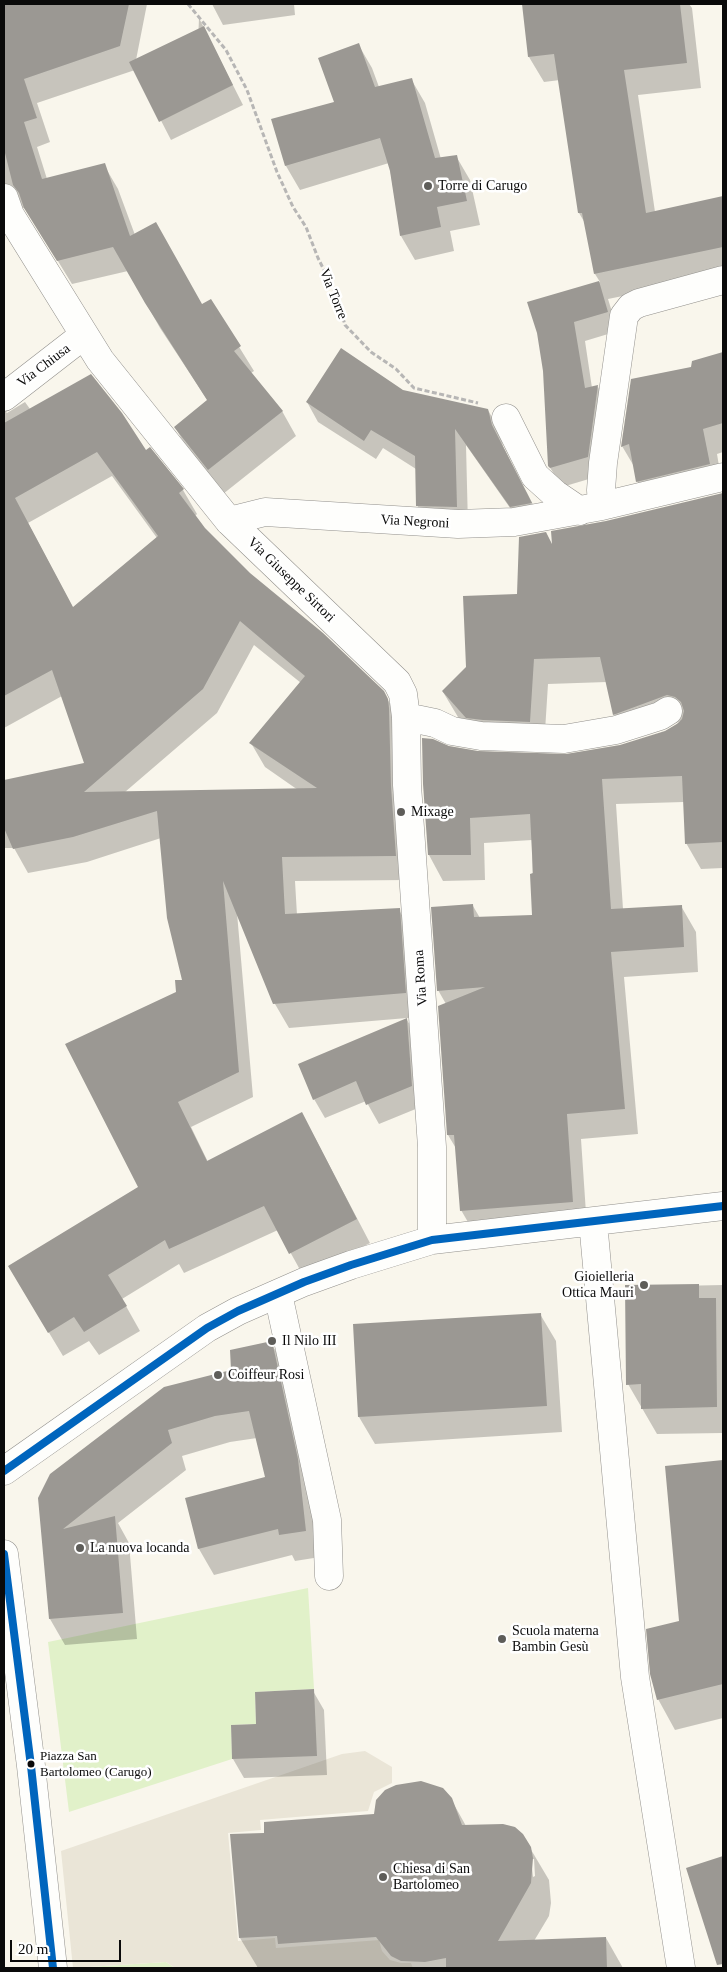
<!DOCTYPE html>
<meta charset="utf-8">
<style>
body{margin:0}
#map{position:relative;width:727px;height:1972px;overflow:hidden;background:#f9f6ec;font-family:"Times New Roman",serif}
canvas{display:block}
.frame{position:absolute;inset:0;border:5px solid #0a0a0a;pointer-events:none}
.scale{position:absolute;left:10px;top:1940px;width:111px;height:22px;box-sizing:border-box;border:2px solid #0a0a0a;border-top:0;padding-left:6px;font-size:15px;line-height:18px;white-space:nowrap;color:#0a0a0a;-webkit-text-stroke:4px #fff;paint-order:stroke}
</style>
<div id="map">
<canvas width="727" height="1972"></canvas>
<div class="frame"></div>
<div class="scale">20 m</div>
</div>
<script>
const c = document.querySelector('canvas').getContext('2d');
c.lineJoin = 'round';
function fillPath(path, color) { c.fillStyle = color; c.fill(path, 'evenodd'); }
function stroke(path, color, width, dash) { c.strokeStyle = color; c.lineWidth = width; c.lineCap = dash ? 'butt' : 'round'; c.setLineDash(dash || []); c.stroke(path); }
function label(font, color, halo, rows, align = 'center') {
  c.font = font + ' "Times New Roman",serif'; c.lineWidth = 5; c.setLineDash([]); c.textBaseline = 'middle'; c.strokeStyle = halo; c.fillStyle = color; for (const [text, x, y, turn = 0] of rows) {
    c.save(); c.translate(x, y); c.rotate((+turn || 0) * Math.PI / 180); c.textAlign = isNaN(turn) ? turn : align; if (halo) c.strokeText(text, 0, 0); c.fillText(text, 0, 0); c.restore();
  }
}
const green = new Path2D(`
 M 308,1588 L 314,1689 L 255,1692 L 256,1724 L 231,1725 L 232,1759 L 69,1812 L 48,1642 Z
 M 166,1962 L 175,1968 L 73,1968 Z`);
const plaza = new Path2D(`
 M 365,1751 L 392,1767 L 392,1783 L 374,1792 L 368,1811 L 260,1820 L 261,1830 L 228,1833 L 238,1941 L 275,1938 L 276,1948 L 379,1940 L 382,1951 L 390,1960 L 401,1963 L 411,1963 L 413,1968 L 175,1968 L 166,1962 L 73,1968 L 61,1851 L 342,1754 Z`);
const shadow = new Path2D(`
 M 4,4 L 147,4 L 136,60 L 197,67 L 199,18 L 243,105 L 171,140 L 135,70 L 37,103 L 50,142 L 37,147 L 47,179 L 104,165 L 118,189 L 135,235 L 202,306 L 210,300 L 254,371 L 251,373 L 282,411 L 296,436 L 223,494 L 189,452 L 175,427 L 208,401 L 160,328 L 128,271 L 72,284 L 26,209 L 16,205 L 4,217 Z
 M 212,4 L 294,4 L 295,15 L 223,25 Z
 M 523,4 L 689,4 L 692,8 L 701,88 L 638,95 L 655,212 L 723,197 L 723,278 L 722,276 L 608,299 L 618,331 L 585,341 L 592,388 L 598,387 L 609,406 L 599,476 L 562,487 L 549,466 L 544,370 L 538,333 L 529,303 L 600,282 L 595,274 L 585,223 L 579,213 L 560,80 L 544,82 L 529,57 Z
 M 358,44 L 372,68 L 379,87 L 411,79 L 425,103 L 441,159 L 456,156 L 470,180 L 480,225 L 450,231 L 454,251 L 415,260 L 401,236 L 389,163 L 300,190 L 286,166 L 273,120 L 336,103 Z
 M 723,353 L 723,452 L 717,454 L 723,490 L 652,507 L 637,481 L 635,468 L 622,446 L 632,380 L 692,369 L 693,362 Z
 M 4,375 L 19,401 L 6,412 L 7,413 L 25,402 L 30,409 L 145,452 L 149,449 L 183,490 L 197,514 L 195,516 L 204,529 L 249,574 L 383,692 L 398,717 L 409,880 L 295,881 L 297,915 L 399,910 L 413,934 L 419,1017 L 289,1028 L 275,1004 L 237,913 L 253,1097 L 191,1127 L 208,1162 L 315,1138 L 370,1243 L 304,1277 L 278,1230 L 184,1273 L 179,1264 L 122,1299 L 140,1331 L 99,1355 L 89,1341 L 63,1356 L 24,1291 L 139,1188 L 178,992 L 184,981 L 161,838 L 87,862 L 28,873 L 14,848 L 4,848 L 4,781 L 86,764 L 62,696 L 4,728 ZM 112,476 L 157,538 L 73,608 L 28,523 ZM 254,645 L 301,683 L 251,743 L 265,767 L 298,790 L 125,792 L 217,713 Z
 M 403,391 L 488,410 L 499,430 L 503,446 L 542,522 L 522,525 L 466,445 L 468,526 L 428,525 L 417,505 L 416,469 L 383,448 L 376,459 L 318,422 L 307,402 Z
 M 723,494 L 723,868 L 701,869 L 686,843 L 684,802 L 616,804 L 623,909 L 681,906 L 696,932 L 698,972 L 624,977 L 638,1134 L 581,1139 L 587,1228 L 476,1236 L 461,1210 L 457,1150 L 448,1135 L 446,1004 L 438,990 L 473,906 L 480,918 L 533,916 L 532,840 L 484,843 L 485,880 L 443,881 L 429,855 L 424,784 L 449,748 L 478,753 L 567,756 L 620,747 L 665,732 L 681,721 L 629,739 L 614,714 L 607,682 L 548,684 L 544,747 L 482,743 L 458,717 L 443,692 L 467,667 L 553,547 L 606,522 Z
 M 407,1020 L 418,1039 L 423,1106 L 379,1124 L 366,1101 L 325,1118 L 314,1099 Z
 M 723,1285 L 723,1433 L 657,1434 L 628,1384 L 626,1287 Z
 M 540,1314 L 556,1341 L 562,1432 L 375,1444 L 359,1417 L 354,1326 Z
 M 271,1343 L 286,1368 L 320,1557 L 295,1561 L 292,1555 L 214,1575 L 199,1549 L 186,1499 L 267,1478 L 257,1438 L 230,1442 L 182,1456 L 186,1470 L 118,1523 L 129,1543 L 137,1639 L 65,1645 L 50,1619 L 39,1498 L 232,1371 Z
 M 723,1462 L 723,1718 L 675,1730 L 658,1699 L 681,1622 L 666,1467 Z
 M 313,1691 L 324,1710 L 327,1775 L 244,1778 L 233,1759 L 257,1725 Z
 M 451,1799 L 466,1826 L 530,1848 L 549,1880 L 551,1903 L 549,1916 L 534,1941 L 606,1938 L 623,1968 L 258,1968 L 240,1938 L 266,1834 L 375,1815 ZM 531,1859 L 534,1859 L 535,1876 L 533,1877 Z
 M 723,1857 L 723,1966 L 713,1947 L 687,1869 Z`);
const building = new Path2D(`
 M 4,4 L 129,4 L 120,46 L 24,79 L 37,118 L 24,122 L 42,179 L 105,163 L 130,236 L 156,222 L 202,304 L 211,299 L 241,346 L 234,351 L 283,411 L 208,470 L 174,427 L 207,400 L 145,303 L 113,247 L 57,261 L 24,208 L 19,193 L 13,185 L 4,149 Z
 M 522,4 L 680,4 L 687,63 L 624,70 L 646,213 L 723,196 L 723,247 L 594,274 L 582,213 L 578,213 L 554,54 L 528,57 Z
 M 204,26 L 233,85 L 159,122 L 129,62 Z
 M 359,43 L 375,87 L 412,78 L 435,158 L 457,155 L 467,201 L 437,207 L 441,227 L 400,236 L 390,171 L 380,138 L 285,166 L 271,119 L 334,102 L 318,58 Z
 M 599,281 L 608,312 L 574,322 L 585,388 L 598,385 L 588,457 L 550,468 L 548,466 L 543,371 L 537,333 L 527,302 Z
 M 341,348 L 403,390 L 488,409 L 492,425 L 532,503 L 510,507 L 455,429 L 457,507 L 416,506 L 415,456 L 371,430 L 364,441 L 306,402 Z
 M 723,352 L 723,423 L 703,429 L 710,464 L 636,482 L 629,444 L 621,447 L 631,379 L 691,367 L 692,361 Z
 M 91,374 L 122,413 L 146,450 L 150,447 L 184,489 L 179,493 L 205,528 L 250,573 L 323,633 L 384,691 L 388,699 L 389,708 L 391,786 L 396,856 L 282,857 L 285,914 L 400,908 L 406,993 L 273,1004 L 223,881 L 239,1072 L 178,1102 L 207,1161 L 302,1112 L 357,1219 L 289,1254 L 264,1206 L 169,1249 L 165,1240 L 108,1275 L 127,1306 L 84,1332 L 74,1317 L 48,1333 L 8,1266 L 138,1187 L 65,1044 L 176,992 L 175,980 L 182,980 L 167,918 L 157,811 L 73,837 L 13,849 L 4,828 L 4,780 L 84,763 L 52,670 L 4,696 L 4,423 ZM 97,452 L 158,536 L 73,607 L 15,498 ZM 240,621 L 305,676 L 249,743 L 317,788 L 84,792 L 203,689 Z
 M 723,493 L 723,842 L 685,844 L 682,776 L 602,779 L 611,909 L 682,905 L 684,947 L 611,952 L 625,1109 L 567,1114 L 573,1202 L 460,1211 L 454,1135 L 447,1135 L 438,1006 L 485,987 L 437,991 L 431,907 L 473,904 L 474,917 L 532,915 L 530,874 L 533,873 L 530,814 L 470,818 L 471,855 L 428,855 L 423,784 L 422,738 L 433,739 L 449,746 L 478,751 L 566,754 L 620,745 L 665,731 L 677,724 L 682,719 L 684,711 L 681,702 L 675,697 L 667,695 L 613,715 L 600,657 L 534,659 L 530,722 L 483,720 L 466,718 L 442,691 L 466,667 L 463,596 L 517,594 L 519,537 L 546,532 L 552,544 L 551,531 L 606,521 Z
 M 407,1018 L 412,1086 L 366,1105 L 356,1081 L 313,1100 L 298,1064 Z
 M 699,1284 L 699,1298 L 716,1298 L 717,1407 L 641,1409 L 641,1384 L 626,1385 L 625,1285 Z
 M 541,1313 L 547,1406 L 358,1417 L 353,1324 Z
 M 272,1341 L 298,1459 L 306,1531 L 279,1535 L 278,1529 L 198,1549 L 185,1498 L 265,1477 L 249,1411 L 215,1416 L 168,1430 L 172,1443 L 63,1529 L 115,1516 L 123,1613 L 49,1619 L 38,1498 L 50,1474 L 164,1387 L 231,1370 L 230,1350 Z
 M 723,1460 L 723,1684 L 657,1700 L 650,1674 L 646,1629 L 679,1621 L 665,1466 Z
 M 314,1689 L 317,1756 L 232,1759 L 231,1725 L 256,1724 L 255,1692 Z
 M 421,1781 L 443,1788 L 452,1798 L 462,1825 L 503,1824 L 515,1827 L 523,1834 L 531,1847 L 533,1858 L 531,1883 L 498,1941 L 606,1937 L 607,1968 L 446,1968 L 446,1958 L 425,1962 L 401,1961 L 391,1956 L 376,1937 L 278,1944 L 277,1936 L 239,1938 L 230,1834 L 264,1833 L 264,1822 L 374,1814 L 376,1800 L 385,1790 L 396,1785 Z
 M 723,1856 L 723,1964 L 717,1965 L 686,1868 Z`);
const path = new Path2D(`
 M 188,4 L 226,50 L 247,90 L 277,172 L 293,207 L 306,227 L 318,258 L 336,294 L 345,325 L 371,352 L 396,369 L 414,388 L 478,403`);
const minor = new Path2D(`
 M 4,198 L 10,215 L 100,360 L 229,521 L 397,682 L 403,694 L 406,717 L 407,785 L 432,1147 L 432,1240
 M 4,397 L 84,335
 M 506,418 L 535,476 L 555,494 L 580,511
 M 602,506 L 601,490 L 603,463 L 624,316 L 631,307 L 639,303 L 723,280
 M 229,521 L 265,512 L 458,524 L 514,522 L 602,506 L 723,477
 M 406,717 L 435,723 L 452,731 L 481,736 L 564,739 L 616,730 L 660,716 L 668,711
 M 593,1222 L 635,1677 L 681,1968
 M 278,1294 L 327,1520 L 329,1576
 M 4,1471 L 207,1328 L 238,1311 L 304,1282 L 351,1265 L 432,1240 L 723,1206
 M 4,1554 L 31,1766 L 53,1968`);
const bus1 = new Path2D(`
 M 4,1471 L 207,1328 L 238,1311 L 304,1282 L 351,1265 L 432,1240 L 723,1206
 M 4,1554 L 31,1766 L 53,1968`);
const markers = [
 [428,186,5,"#5e5d59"],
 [401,812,5,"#5e5d59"],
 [644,1285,5,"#5e5d59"],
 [272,1341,5,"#5e5d59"],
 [218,1375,5,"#5e5d59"],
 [80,1548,5,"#5e5d59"],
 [502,1639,5,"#5e5d59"],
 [31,1764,4.5,"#0a0a0a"],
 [383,1877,5,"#5e5d59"]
];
const busNames = [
 ["Piazza San",40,1757],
 ["Bartolomeo (Carugo)",40,1773]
];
const poiNames = [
 ["Torre di Carugo",438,186],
 ["Mixage",411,812],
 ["Gioielleria",634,1277,"right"],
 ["Ottica Mauri",634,1293,"right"],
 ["Il Nilo III",282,1341],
 ["Coiffeur Rosi",228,1375],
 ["La nuova locanda",90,1548],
 ["Scuola materna",512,1631],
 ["Bambin Gesù",512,1647],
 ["Chiesa di San",393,1869],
 ["Bartolomeo",393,1885]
];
const streetNames = [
 ["Via Torre",333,294,68],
 ["Via Chiusa",44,366,-37],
 ["Via Negroni",415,522,3],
 ["Via Giuseppe Sirtori",291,580,44],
 ["Via Roma",421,978,-94]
];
fillPath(green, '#e1f1c9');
fillPath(plaza, '#eae5d7');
fillPath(shadow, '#0003');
fillPath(building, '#9b9893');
stroke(minor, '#92908c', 29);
stroke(path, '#b7b6b5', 3, [5, 2.5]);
stroke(minor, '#fefefc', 28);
stroke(bus1, '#0065bd', 8);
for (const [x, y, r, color] of markers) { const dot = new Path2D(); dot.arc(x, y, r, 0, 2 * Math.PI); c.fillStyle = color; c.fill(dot); stroke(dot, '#fff', 2); }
label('13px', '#0a0a0a', '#fff', busNames, 'left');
label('14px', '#0a0a0a', '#fff', poiNames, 'left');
label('14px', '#0a0a0a', '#fff', streetNames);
</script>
